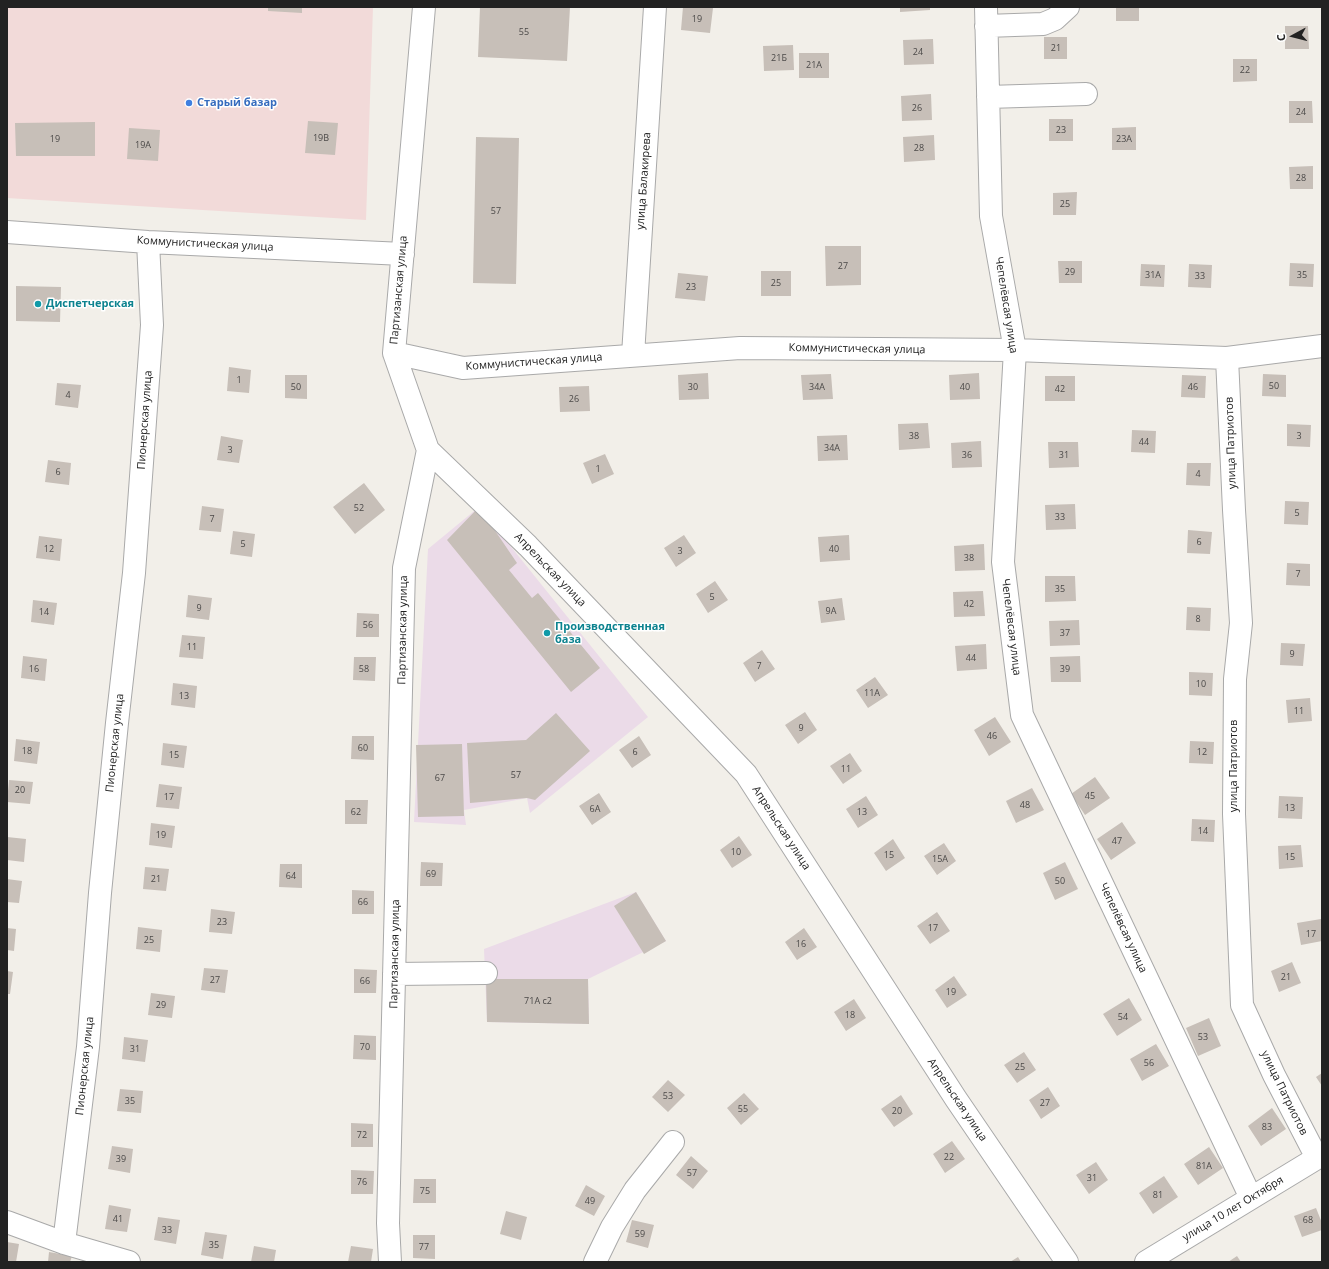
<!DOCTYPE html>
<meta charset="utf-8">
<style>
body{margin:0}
#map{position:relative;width:1329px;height:1269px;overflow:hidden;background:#f2efe9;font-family:"Open Sans",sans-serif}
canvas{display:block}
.frame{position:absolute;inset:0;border:8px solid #222;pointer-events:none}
.north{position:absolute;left:1273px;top:16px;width:40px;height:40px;-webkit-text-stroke:3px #fff;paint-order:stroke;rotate:263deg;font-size:11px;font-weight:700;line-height:16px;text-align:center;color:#222}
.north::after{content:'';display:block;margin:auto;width:14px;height:18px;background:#222;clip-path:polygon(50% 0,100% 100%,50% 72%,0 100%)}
</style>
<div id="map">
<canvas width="1329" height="1269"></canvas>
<div class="frame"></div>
<div class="north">С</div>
</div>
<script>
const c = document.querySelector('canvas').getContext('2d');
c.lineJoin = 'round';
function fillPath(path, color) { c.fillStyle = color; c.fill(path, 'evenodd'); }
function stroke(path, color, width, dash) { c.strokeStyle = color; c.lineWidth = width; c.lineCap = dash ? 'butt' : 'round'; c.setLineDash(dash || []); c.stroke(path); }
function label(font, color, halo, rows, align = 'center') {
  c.font = font + ' "Open Sans",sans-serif'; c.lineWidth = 3; c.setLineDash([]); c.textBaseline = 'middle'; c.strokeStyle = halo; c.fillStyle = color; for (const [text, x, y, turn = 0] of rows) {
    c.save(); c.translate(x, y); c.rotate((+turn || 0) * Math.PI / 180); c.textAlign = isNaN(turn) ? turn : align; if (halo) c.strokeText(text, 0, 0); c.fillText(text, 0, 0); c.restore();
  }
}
const commercial = new Path2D(`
 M 7,7 L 373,7 L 366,220 L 7,198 Z`);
const industrial = new Path2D(`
 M 479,507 L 648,717 L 530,813 L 527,798 L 464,810 L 466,825 L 414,822 L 428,549 Z
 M 636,892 L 666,941 L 588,979 L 589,1024 L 487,1022 L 484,949 Z`);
const building = new Path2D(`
 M 268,7 L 302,7 L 302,13 L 268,11 Z
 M 480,7 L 570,7 L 567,61 L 478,57 Z
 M 683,7 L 713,8 L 710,33 L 681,30 Z
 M 900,7 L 930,7 L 930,10 L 900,12 Z
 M 1116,7 L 1139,7 L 1139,21 L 1116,21 Z
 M 1285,26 L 1308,26 L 1309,49 L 1285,49 Z
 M 1044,37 L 1067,37 L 1067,59 L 1044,59 Z
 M 933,39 L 934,64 L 904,65 L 903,40 Z
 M 793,45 L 794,70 L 764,71 L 763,46 Z
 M 799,53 L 829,53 L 829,78 L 799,78 Z
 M 1233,59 L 1257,59 L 1257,81 L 1233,82 Z
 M 931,94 L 932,120 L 902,121 L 901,96 Z
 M 1289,101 L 1312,101 L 1313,123 L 1289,123 Z
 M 1049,119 L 1073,119 L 1073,141 L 1049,141 Z
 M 308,121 L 338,123 L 335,155 L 305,153 Z
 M 95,122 L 95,156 L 16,156 L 15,123 Z
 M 1136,127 L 1136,150 L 1112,150 L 1112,128 Z
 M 129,128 L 160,130 L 158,161 L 127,159 Z
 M 934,135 L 935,160 L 904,162 L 903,137 Z
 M 476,137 L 519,138 L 516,284 L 473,283 Z
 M 1313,166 L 1313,189 L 1290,189 L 1289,167 Z
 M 1077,192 L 1076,215 L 1053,215 L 1053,193 Z
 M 825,246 L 861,246 L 861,285 L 826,286 Z
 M 1058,261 L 1082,261 L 1082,283 L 1059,283 Z
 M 1290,263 L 1314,264 L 1313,287 L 1289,286 Z
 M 1141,264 L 1165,265 L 1164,287 L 1140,286 Z
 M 1189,264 L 1212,265 L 1211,288 L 1188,287 Z
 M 761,271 L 791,271 L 791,296 L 761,296 Z
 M 678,273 L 708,276 L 705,301 L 675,298 Z
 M 16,286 L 61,287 L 60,322 L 16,321 Z
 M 229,367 L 251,370 L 249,393 L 227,391 Z
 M 708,373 L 709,399 L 679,400 L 678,375 Z
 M 979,373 L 980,399 L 950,400 L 949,375 Z
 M 831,374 L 833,399 L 803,400 L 801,375 Z
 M 1263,374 L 1286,375 L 1286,397 L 1262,396 Z
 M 285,375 L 307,375 L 307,399 L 285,398 Z
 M 1182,375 L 1206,376 L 1205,398 L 1181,397 Z
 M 1045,376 L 1075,376 L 1075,401 L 1045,401 Z
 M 57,383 L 81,385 L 78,408 L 55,405 Z
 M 589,386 L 590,411 L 560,412 L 559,387 Z
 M 928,423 L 930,448 L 899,450 L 898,424 Z
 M 1287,424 L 1311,425 L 1310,447 L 1287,446 Z
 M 1132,430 L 1156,431 L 1155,453 L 1131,452 Z
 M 847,435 L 848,460 L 818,461 L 817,436 Z
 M 221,436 L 243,440 L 239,463 L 217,460 Z
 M 981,441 L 982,467 L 952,468 L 951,443 Z
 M 1048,442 L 1078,442 L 1079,467 L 1049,468 Z
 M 605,454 L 614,474 L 592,484 L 583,463 Z
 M 48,460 L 71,463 L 69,485 L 45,482 Z
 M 1187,463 L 1211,463 L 1210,486 L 1186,485 Z
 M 364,483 L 385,510 L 355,534 L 333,507 Z
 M 1285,501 L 1309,502 L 1308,525 L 1284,524 Z
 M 1075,504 L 1076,529 L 1046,530 L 1045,505 Z
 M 202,506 L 224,509 L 221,532 L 199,530 Z
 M 479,507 L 517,563 L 509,570 L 532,598 L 538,593 L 600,668 L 571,692 L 447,540 Z
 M 1188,530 L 1212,532 L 1210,554 L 1187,553 Z
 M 233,531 L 255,534 L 252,557 L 230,554 Z
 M 684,535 L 696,553 L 676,567 L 664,548 Z
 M 849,535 L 850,560 L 820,562 L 818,537 Z
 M 39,536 L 62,539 L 60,561 L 36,558 Z
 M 984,544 L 985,570 L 955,571 L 954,546 Z
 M 1287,563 L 1310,564 L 1310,586 L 1286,585 Z
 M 1045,576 L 1075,576 L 1076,601 L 1045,602 Z
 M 715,581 L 728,600 L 708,613 L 696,594 Z
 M 983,591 L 985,616 L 954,617 L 953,592 Z
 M 188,595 L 212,598 L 209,620 L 186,617 Z
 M 842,598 L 845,620 L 821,623 L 818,601 Z
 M 33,600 L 57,603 L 54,625 L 31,622 Z
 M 1187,607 L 1211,608 L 1210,631 L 1186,630 Z
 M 357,613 L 379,614 L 379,637 L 356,637 Z
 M 1079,620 L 1080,645 L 1050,646 L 1049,621 Z
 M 182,635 L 205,637 L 203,659 L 179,657 Z
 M 1281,643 L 1305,644 L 1303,666 L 1280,665 Z
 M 986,644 L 987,669 L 957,671 L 955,646 Z
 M 762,650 L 775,669 L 755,682 L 743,663 Z
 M 23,656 L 47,659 L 45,681 L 21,678 Z
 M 1080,656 L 1081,682 L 1051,682 L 1050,657 Z
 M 354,657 L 376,657 L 375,681 L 353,680 Z
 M 1189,672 L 1213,673 L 1212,696 L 1189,695 Z
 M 875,677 L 888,695 L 868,708 L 856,690 Z
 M 173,683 L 197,686 L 195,708 L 171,705 Z
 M 1310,698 L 1312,721 L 1288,723 L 1286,700 Z
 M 805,712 L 817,730 L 798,744 L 785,725 Z
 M 556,713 L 590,751 L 535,800 L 527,798 L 470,803 L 467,743 L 526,740 Z
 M 995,717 L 1011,742 L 989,756 L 974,730 Z
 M 352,736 L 374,736 L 374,760 L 351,759 Z
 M 639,736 L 651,755 L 632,768 L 619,750 Z
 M 16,739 L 40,742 L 37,764 L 14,761 Z
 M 1190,741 L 1214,742 L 1213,764 L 1189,763 Z
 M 163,743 L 187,746 L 184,768 L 161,765 Z
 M 462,744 L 464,816 L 418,817 L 416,745 Z
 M 850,753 L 862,771 L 843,784 L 830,766 Z
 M 1095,777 L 1110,798 L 1085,815 L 1071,794 Z
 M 9,780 L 33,782 L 30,804 L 7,802 Z
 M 159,784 L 182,787 L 179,809 L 156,807 Z
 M 1032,788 L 1044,810 L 1016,823 L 1006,801 Z
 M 599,793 L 611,812 L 592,825 L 579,806 Z
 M 866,796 L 878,815 L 858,828 L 846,809 Z
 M 1279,796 L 1303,797 L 1302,819 L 1278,818 Z
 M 345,800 L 368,800 L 367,824 L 345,824 Z
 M 1192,819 L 1215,820 L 1214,842 L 1191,841 Z
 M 1122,822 L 1136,843 L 1111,860 L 1097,839 Z
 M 151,823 L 175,826 L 172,848 L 149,845 Z
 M 739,836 L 752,855 L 732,868 L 720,850 Z
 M 7,837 L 26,839 L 24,862 L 7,860 Z
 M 893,839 L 905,858 L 886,871 L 874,853 Z
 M 944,843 L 956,861 L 937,875 L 924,856 Z
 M 1301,845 L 1303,867 L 1279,869 L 1278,846 Z
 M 421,862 L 443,863 L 442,886 L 420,886 Z
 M 1065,862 L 1078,889 L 1055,900 L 1043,873 Z
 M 280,864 L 302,864 L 302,888 L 279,887 Z
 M 145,867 L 169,869 L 166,891 L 143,889 Z
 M 7,879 L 22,881 L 19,903 L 7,902 Z
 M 352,890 L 374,891 L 374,914 L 352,914 Z
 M 636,892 L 666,941 L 644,954 L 614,906 Z
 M 211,909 L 235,912 L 232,934 L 209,932 Z
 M 937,912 L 950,931 L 930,944 L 917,926 Z
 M 1321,919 L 1322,941 L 1301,945 L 1297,923 Z
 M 138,927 L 162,930 L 160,952 L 136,949 Z
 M 7,928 L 16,929 L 14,951 L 7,950 Z
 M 804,928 L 817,947 L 797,960 L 785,942 Z
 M 1292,962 L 1301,983 L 1279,992 L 1271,971 Z
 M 204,968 L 228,970 L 225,993 L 201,990 Z
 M 354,969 L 377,970 L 376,993 L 354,993 Z
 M 7,971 L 13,972 L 10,994 L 7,994 Z
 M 954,976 L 967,995 L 947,1008 L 935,990 Z
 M 486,979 L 588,979 L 589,1024 L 487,1022 Z
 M 151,993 L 175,996 L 172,1018 L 148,1015 Z
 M 1129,998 L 1142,1020 L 1117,1036 L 1103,1014 Z
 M 854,999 L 866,1018 L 846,1031 L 834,1012 Z
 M 1209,1018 L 1221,1046 L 1198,1056 L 1186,1028 Z
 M 354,1035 L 376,1036 L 376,1060 L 353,1059 Z
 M 124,1037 L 148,1040 L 145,1062 L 122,1059 Z
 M 1156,1044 L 1169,1066 L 1142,1081 L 1130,1059 Z
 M 1024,1052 L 1036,1070 L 1017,1083 L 1004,1065 Z
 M 1322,1073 L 1322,1086 L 1316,1077 Z
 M 668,1080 L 685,1095 L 668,1112 L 652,1097 Z
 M 1048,1087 L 1060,1106 L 1041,1119 L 1029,1100 Z
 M 120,1089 L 143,1091 L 141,1113 L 117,1111 Z
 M 744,1093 L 759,1109 L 741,1125 L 727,1108 Z
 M 901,1095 L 913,1114 L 894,1127 L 881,1109 Z
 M 1272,1108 L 1286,1129 L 1261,1146 L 1248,1126 Z
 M 351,1123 L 373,1124 L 373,1147 L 351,1147 Z
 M 952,1141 L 965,1159 L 945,1173 L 933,1154 Z
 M 112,1146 L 133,1149 L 130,1173 L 108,1169 Z
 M 1209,1147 L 1223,1168 L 1198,1185 L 1184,1164 Z
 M 691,1156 L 708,1171 L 693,1189 L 676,1175 Z
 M 1096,1162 L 1108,1180 L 1089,1194 L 1076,1175 Z
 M 351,1170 L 374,1171 L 373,1194 L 351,1194 Z
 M 1164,1176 L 1178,1197 L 1153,1214 L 1139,1193 Z
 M 414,1179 L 436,1179 L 436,1203 L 413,1203 Z
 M 586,1185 L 605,1196 L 594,1216 L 575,1206 Z
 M 109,1205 L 131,1209 L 127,1232 L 105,1229 Z
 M 1316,1208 L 1322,1223 L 1322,1230 L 1302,1237 L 1294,1216 Z
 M 506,1211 L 527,1217 L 521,1240 L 500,1234 Z
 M 158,1217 L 180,1220 L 176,1244 L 154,1240 Z
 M 632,1220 L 654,1225 L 648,1248 L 626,1242 Z
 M 205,1232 L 227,1235 L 223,1259 L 201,1255 Z
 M 413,1235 L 435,1235 L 435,1259 L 413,1258 Z
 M 7,1242 L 19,1244 L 16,1262 L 7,1262 Z
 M 254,1246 L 276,1250 L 274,1262 L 251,1262 Z
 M 351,1246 L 373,1249 L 371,1262 L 348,1262 Z
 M 49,1252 L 72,1256 L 70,1262 L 48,1262 Z
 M 1237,1256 L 1241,1262 L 1228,1262 Z
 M 1018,1257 L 1021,1262 L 1010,1262 Z`);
const minor = new Path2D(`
 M 986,7 L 991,216 L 1015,350 L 1003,562 L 1022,715 L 1251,1198
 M 986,26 L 1043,24 L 1055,19 L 1068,7
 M 988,97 L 1086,94
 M 7,232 L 148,242 L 403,254
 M 394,353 L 463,368 L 740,348 L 1015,350 L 1227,358 L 1322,346
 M 633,355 L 655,7
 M 1227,358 L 1234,510 L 1241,623 L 1235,679 L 1234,814 L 1242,1005 L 1274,1075 L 1317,1158
 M 428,450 L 528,546 L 746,774 L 956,1099 L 1067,1262
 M 394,974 L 486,973
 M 7,1222 L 64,1243 L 129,1262
 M 64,1243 L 88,1047 L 100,893 L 117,723 L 134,573 L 152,325 L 148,242
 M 390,1262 L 388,1223 L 404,568 L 428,450 L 394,353 L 424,7
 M 595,1262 L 612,1227 L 635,1190 L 673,1142
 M 1146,1262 L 1317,1158 L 1322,1157`);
const markers = [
 [189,103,4,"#3f7fe0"],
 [38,304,4,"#0f9aa8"],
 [547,633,4,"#0f9aa8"]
];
const numberNames = [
 ["19",697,19],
 ["55",524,32],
 ["21",1056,48],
 ["24",918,52],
 ["21Б",779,58],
 ["21А",814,65],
 ["22",1245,70],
 ["26",917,108],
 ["24",1301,112],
 ["23",1061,130],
 ["19В",321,138],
 ["19",55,139],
 ["23А",1124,139],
 ["19А",143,145],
 ["28",919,148],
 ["28",1301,178],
 ["25",1065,204],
 ["57",496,211],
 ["27",843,266],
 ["29",1070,272],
 ["31А",1153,275],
 ["35",1302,275],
 ["33",1200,276],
 ["25",776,283],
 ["23",691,287],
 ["1",239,380],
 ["50",1274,386],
 ["50",296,387],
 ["30",693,387],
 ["34А",817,387],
 ["40",965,387],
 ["46",1193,387],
 ["42",1060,389],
 ["4",68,395],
 ["26",574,399],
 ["38",914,436],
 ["3",1299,436],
 ["44",1144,442],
 ["34А",832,448],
 ["3",230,450],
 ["36",967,455],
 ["31",1064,455],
 ["1",598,469],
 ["6",58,472],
 ["4",1198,474],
 ["52",359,508],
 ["5",1297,513],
 ["33",1060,517],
 ["7",212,519],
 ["6",1199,542],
 ["5",243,544],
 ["12",49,549],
 ["40",834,549],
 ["3",680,551],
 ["38",969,558],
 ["7",1298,574],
 ["35",1060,589],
 ["5",712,597],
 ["42",969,604],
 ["9",199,608],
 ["9А",831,611],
 ["14",44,612],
 ["8",1198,619],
 ["56",368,625],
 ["37",1065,633],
 ["11",192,647],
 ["9",1292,654],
 ["44",971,658],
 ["7",759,666],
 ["16",34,669],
 ["58",364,669],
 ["39",1065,669],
 ["10",1201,684],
 ["11А",872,693],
 ["13",184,696],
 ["11",1299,711],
 ["9",801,728],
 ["46",992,736],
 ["60",363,748],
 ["18",27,751],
 ["6",635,752],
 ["12",1202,752],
 ["15",174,755],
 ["11",846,769],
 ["57",516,775],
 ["67",440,778],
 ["20",20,790],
 ["45",1090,796],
 ["17",169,797],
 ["48",1025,805],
 ["13",1290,808],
 ["6А",595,809],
 ["62",356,812],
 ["13",862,812],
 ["14",1203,831],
 ["19",161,835],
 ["47",1117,841],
 ["10",736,852],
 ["15",889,855],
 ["15",1290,857],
 ["15А",940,859],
 ["69",431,874],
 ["64",291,876],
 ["21",156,879],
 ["50",1060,881],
 ["66",363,902],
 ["23",222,922],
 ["17",933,928],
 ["17",1311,934],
 ["25",149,940],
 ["16",801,944],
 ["21",1286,977],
 ["27",215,980],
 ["66",365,981],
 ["19",951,992],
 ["71А с2",538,1001],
 ["29",161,1005],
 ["18",850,1015],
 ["54",1123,1017],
 ["53",1203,1037],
 ["70",365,1047],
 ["31",135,1049],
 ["56",1149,1063],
 ["25",1020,1067],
 ["53",668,1096],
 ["35",130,1101],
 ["27",1045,1103],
 ["55",743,1109],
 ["20",897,1111],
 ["83",1267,1127],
 ["72",362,1135],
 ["22",949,1157],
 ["39",121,1159],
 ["81А",1204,1166],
 ["57",692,1173],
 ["31",1092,1178],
 ["76",362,1182],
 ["75",425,1191],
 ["81",1158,1195],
 ["49",590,1201],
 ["41",118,1219],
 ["68",1308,1220],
 ["33",167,1230],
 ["59",640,1234],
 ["35",214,1245],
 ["77",424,1247]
];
const shopNames = [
 ["Старый базар",197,103]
];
const streetNames = [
 ["улица Балакирева",644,181,-86],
 ["Коммунистическая улица",205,244,3],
 ["Партизанская улица",399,290,-85],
 ["Чепелёвсая улица",1006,305,81],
 ["Коммунистическая улица",857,349,1],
 ["Коммунистическая улица",534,362,-4],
 ["Пионерская улица",145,420,-86],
 ["улица Патриотов",1231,443,-92],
 ["Апрельская улица",550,570,46],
 ["Чепелёвсая улица",1011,627,83],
 ["Партизанская улица",403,630,-89],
 ["Пионерская улица",115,743,-84],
 ["улица Патриотов",1234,766,-90],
 ["Апрельская улица",781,828,57],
 ["Чепелёвсая улица",1123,928,65],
 ["Партизанская улица",395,954,-89],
 ["Пионерская улица",85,1066,-84],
 ["улица Патриотов",1284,1093,64],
 ["Апрельская улица",957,1100,56],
 ["улица 10 лет Октября",1233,1209,-31]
];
const cultureNames = [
 ["Диспетчерская",46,304],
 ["Производственная",555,627],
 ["база",555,640]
];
fillPath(commercial, '#f2dad9');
fillPath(industrial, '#ebdbe8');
fillPath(building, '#c7bfb8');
stroke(minor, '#a9a9a9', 24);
stroke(minor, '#fff', 22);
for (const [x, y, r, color] of markers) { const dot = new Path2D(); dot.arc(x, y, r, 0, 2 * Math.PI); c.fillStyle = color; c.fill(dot); stroke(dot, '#fff', 1.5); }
label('9px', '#4b4948', null, numberNames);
label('bold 11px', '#366cbe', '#fff', shopNames, 'left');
label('11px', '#222', '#fff', streetNames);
label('bold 11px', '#0d838f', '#fff', cultureNames, 'left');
</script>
